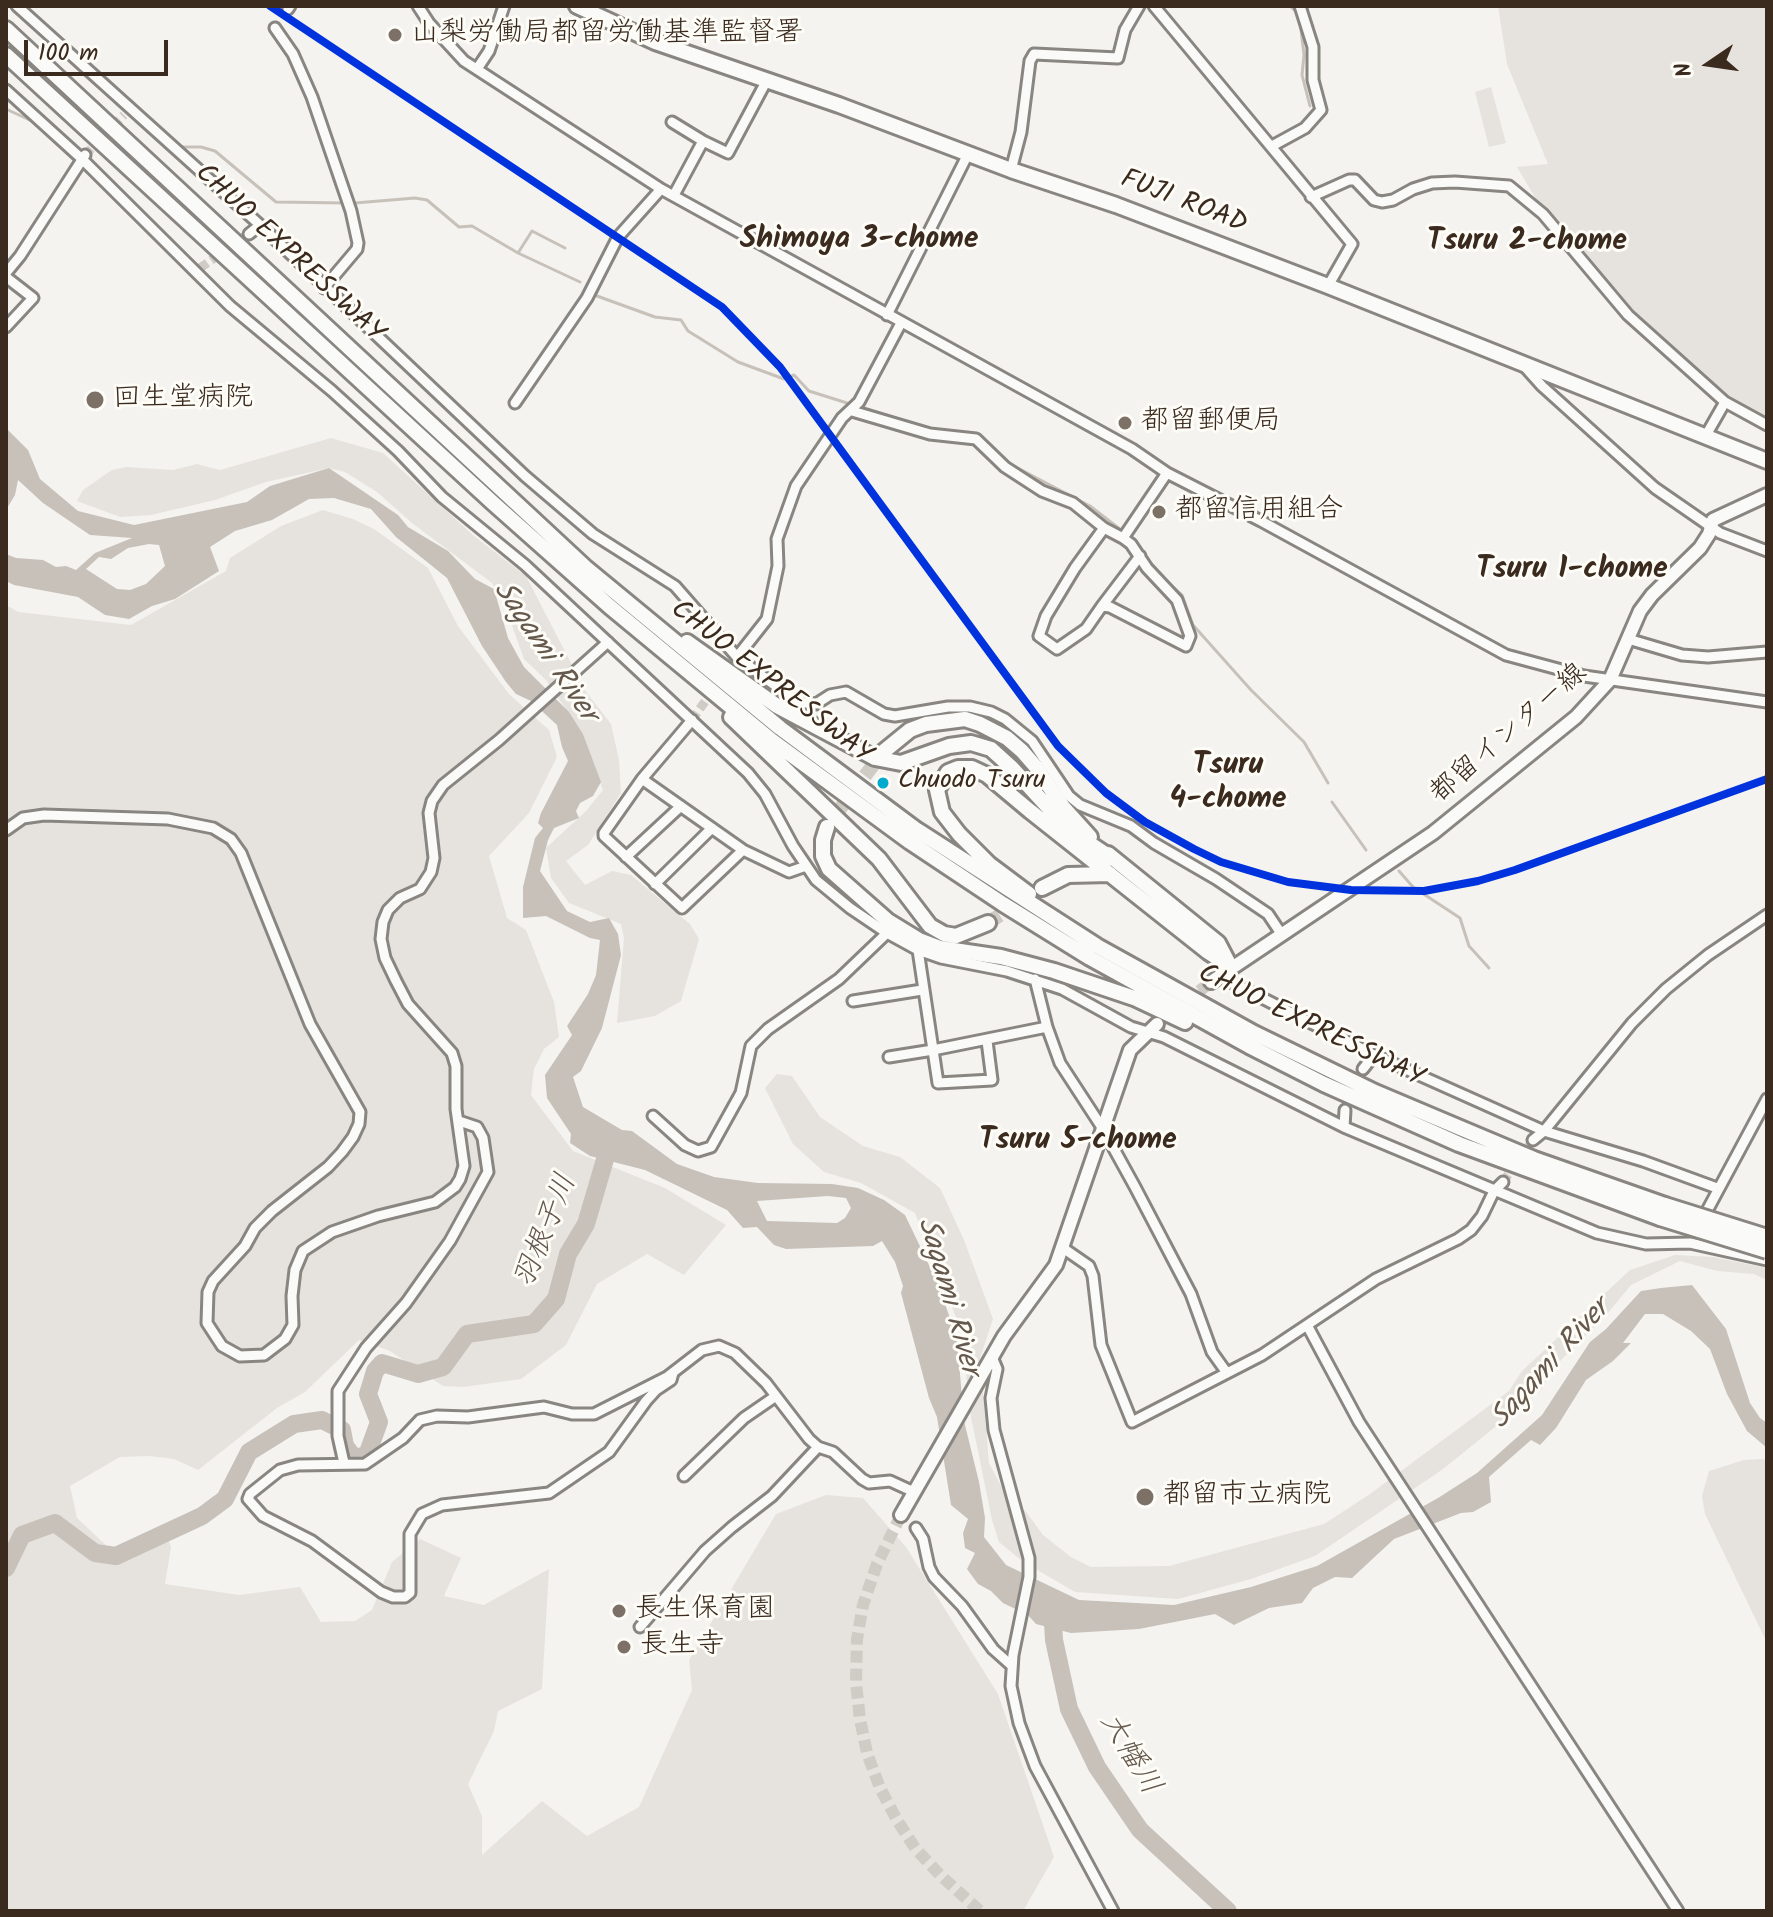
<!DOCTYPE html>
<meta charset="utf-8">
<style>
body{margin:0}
#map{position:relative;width:1773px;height:1917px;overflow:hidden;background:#f4f3ef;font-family:Kalam,sans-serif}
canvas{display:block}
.frame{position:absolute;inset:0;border:8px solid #3b2a1e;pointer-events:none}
.north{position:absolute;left:1669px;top:24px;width:80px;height:80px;-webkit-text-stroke:6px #fdfcf7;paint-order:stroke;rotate:257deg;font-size:22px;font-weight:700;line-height:32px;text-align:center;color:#3b2a1e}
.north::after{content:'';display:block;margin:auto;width:28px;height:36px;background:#3b2a1e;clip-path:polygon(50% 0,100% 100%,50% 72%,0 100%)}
.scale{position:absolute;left:24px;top:40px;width:144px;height:36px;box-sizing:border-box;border:4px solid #3b2a1e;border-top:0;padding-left:10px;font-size:24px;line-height:28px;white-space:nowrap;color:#3b2a1e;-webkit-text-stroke:6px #fdfcf7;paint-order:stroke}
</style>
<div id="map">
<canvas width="1773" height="1917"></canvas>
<div class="frame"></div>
<div class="north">N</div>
<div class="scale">100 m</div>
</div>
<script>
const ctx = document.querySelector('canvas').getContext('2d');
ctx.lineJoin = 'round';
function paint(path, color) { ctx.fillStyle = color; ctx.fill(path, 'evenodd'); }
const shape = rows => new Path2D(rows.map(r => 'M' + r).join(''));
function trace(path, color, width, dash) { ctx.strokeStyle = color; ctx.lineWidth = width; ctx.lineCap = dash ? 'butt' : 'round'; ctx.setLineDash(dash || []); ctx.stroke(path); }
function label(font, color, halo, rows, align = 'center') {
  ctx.font = font + ' Kalam,"Klee One",sans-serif'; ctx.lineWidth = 6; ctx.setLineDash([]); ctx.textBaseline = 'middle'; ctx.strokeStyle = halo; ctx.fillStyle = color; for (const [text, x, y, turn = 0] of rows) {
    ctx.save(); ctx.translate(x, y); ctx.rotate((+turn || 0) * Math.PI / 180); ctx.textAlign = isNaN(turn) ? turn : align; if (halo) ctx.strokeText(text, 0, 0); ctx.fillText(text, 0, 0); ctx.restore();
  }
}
paint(shape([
 [1498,6,1767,6,1767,422,1705,385,1557,234,1517,167,1548,164,1507,64],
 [1491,87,1506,143,1489,147,1475,92],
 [331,438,383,453,474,536,526,576,586,692,611,724,619,760,621,793,588,845,566,861,585,885,612,871,631,875,690,924,699,939,681,1001,655,1016,617,1023,624,938,621,924,569,903,551,878,546,848,586,811,603,790,583,734,546,680,524,659,505,606,492,583,412,523,377,492,345,472,329,468,266,482,215,500,151,515,120,517,77,501,83,490,112,470,126,467,173,470,197,464,220,470],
 [323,510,353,519,374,529,428,568,458,626,509,694,549,730,557,757,529,813,489,856,507,918,526,930,554,1002,559,1037,544,1049,534,1069,531,1095,573,1151,665,1188,726,1225,684,1275,647,1254,597,1284,566,1345,521,1379,463,1387,443,1386,390,1351,359,1340,305,1392,277,1408,198,1470,174,1459,149,1456,120,1457,70,1486,77,1518,110,1549,167,1535,171,1547,165,1584,239,1595,300,1587,321,1622,355,1621,372,1610,392,1562,420,1539,461,1558,444,1596,484,1605,549,1569,542,1689,498,1711,494,1731,468,1784,482,1816,482,1855,542,1801,587,1836,639,1807,692,1690,689,1660,776,1514,826,1495,863,1498,906,1547,998,1694,1054,1857,1023,1911,6,1911,6,605,18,612,131,625,226,571,230,558,281,526],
 [777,1074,792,1076,820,1117,863,1146,900,1157,940,1188,964,1240,993,1319,980,1358,989,1463,1002,1488,1027,1513,1043,1535,1071,1557,1091,1567,1169,1566,1324,1524,1370,1494,1509,1391,1522,1371,1630,1270,1675,1255,1713,1257,1767,1268,1767,1280,1754,1274,1717,1271,1680,1261,1631,1285,1607,1314,1556,1365,1541,1390,1443,1469,1315,1556,1251,1579,1178,1599,1075,1592,1022,1561,999,1542,992,1520,971,1417,961,1330,915,1213,861,1183,824,1172,793,1144,765,1088],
 [1764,1459,1767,1461,1767,1643,1705,1514,1702,1496,1709,1471,1744,1460]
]), '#e6e3de');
paint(shape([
 [6,428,28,450,40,479,78,511,134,525,247,502,270,486,329,468,398,515,408,527,448,551,475,579,494,589,508,638,524,667,569,712,583,734,601,782,593,796,580,803,576,811,579,818,554,828,548,840,540,871,567,911,590,922,609,918,618,934,621,955,602,1028,581,1071,573,1077,583,1107,622,1130,632,1131,677,1164,714,1177,758,1183,832,1184,858,1188,884,1200,905,1215,939,1286,957,1339,964,1421,979,1482,985,1518,984,1537,1006,1565,1079,1600,1174,1605,1251,1587,1317,1566,1438,1498,1477,1473,1542,1415,1590,1342,1606,1329,1641,1291,1661,1288,1692,1285,1726,1329,1750,1403,1760,1418,1767,1423,1767,1448,1747,1431,1727,1394,1710,1349,1691,1331,1663,1314,1645,1314,1623,1343,1631,1343,1613,1361,1586,1380,1556,1428,1540,1445,1531,1440,1489,1477,1491,1502,1473,1512,1461,1513,1394,1539,1352,1578,1335,1577,1313,1588,1302,1603,1269,1608,1234,1625,1215,1614,1139,1629,1071,1633,1036,1624,1028,1615,1003,1603,991,1591,978,1584,967,1569,975,1553,965,1548,963,1533,968,1519,951,1505,937,1417,929,1398,901,1293,903,1286,895,1262,882,1241,873,1246,786,1249,774,1245,757,1227,743,1228,727,1210,645,1170,590,1156,570,1143,571,1134,547,1098,545,1075,572,1035,567,1026,588,994,596,975,600,940,590,938,546,916,523,918,523,887,535,838,543,828,538,823,541,813,568,761,562,747,557,725,531,701,516,694,506,682,482,646,447,578,396,537,371,509,334,498,309,499,272,520,235,531,210,547,219,571,175,599,152,606,129,619,105,615,78,597,14,585,6,581,6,554,16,558,43,560,56,567,66,566,76,570,95,553,132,538,90,535,43,503,18,480,15,495,6,510],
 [149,544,159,545,165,566,146,584,130,590,117,589,86,569,99,557,111,559,128,548],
 [828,1196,846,1198,851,1208,845,1218,837,1223,767,1221,757,1201]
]), '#c7c1ba');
trace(shape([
 [1246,6,1251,6],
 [1290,6,1297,12,1300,21,1304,55,1302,75,1310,106],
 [6,109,34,122,73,159],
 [179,147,201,147,215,151,276,202,344,203],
 [355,203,415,198,427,200,459,227,472,226,518,253,580,282],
 [518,253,532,231,565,248],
 [597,296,655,317,681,320,688,331,738,362,784,379,794,375,809,391,847,403],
 [864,408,934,430,978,436],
 [993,449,1010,464,1090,506,1134,540,1138,546],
 [1165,580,1182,595,1193,625,1251,690,1304,742,1328,783],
 [1332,802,1366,850],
 [1399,871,1413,887,1460,918,1469,946,1489,968]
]), '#c7c1ba', 3);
trace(shape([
 [6,1568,22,1535,55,1523,95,1553,116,1556,202,1516,225,1499,249,1452,294,1424,322,1420,342,1430,345,1446,354,1458,367,1455,379,1422,368,1394,375,1371,382,1363,418,1374,443,1367,467,1334,534,1324,556,1299,568,1254,586,1224,611,1139],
 [1052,1605,1054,1640,1069,1709,1097,1767,1140,1830,1228,1911]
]), '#c7c1ba', 18);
trace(shape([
 [85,155,124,115],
 [200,268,249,234],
 [692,720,713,690],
 [1503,1182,1533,1140]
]), '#cfcbc5', 9, [9, 4.5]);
trace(shape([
 [1185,1002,1211,982],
 [901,1515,877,1564,863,1605,857,1639,856,1683,860,1719,867,1753,880,1788,897,1820,915,1848,940,1875,980,1911]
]), '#cfcbc5', 12, [12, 6]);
trace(shape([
 [827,826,883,752],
 [988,923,1018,903]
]), '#cfcbc5', 14, [14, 7]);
const minor = shape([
 [17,6,260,225,525,476,593,534,675,586,737,657,797,702,816,704,830,695,846,692,884,714,895,716,948,707,970,707,991,712,1005,719,1032,741,1069,796,1080,805,1131,826,1154,843,1216,879,1268,914,1282,935],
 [418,6,429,23,464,61,661,189,1132,449,1167,473,1261,521,1506,655,1584,676,1767,702],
 [1154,6,1352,244,1328,286],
 [288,9,290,6],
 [275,28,293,54,312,97,351,211,358,243,357,249,324,288],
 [477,69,489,51,504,6],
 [6,90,82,159,230,306,332,391,398,451,442,497,525,565,748,773,765,794,793,846,816,880,850,908,887,933,918,950,941,958,1007,971,1062,989,1131,1027,1164,1037,1344,1127,1597,1233,1646,1244,1690,1243,1767,1260],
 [672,122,703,141],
 [1272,146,1305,128,1321,110,1313,80,1313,47,1300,6],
 [1011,170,1021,132,1030,61,1034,54,1118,58,1125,30,1139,6],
 [674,195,703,141,728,153,767,80],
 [1311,197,1349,180,1355,180,1374,200,1382,202,1393,200,1413,189,1432,183,1455,182,1509,186,1543,214,1628,315,1725,402,1767,425],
 [249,234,260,225],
 [6,273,20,256,85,155],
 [6,277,33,298,6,327],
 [887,315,968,154],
 [1525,367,1542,386,1655,488,1720,533,1767,551],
 [515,403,587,298,618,237,661,189],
 [852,411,930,434,976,439,1005,467,1042,491,1073,503,1104,528,1123,538,1131,544,1147,568,1177,600,1190,636,1186,646,1110,607,1102,606,1086,629,1057,649,1039,636,1046,616,1075,568,1104,528],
 [1705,437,1725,402],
 [1123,538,1167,473],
 [1102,606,1140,556],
 [1628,639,1682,655,1708,657,1767,652],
 [737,657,767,619,778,566,777,539,796,486,842,418,859,402,901,323],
 [692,720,642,779,604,833,604,836,682,908,743,850],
 [642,779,743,850,789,872,806,866],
 [6,830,23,818,44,815,168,819,213,828,231,839,241,853,310,1024,360,1112,359,1124,353,1137,342,1152,328,1167,272,1211,255,1228,245,1246,213,1281,208,1292,207,1323,222,1346,240,1356,264,1355,285,1339,293,1325,292,1296,295,1270,303,1251,332,1232,378,1216,435,1202,455,1187,460,1179,464,1166,456,1109,456,1066,452,1053,408,1004,396,981,385,958,381,939,383,922,388,910,400,898,420,889,431,872,434,858,429,813,432,801,443,785,499,740,608,642],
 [626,857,681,806],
 [655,884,712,828],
 [918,950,933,1050,1047,1027],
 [1219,976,1374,1055,1544,1131,1643,1161,1717,1188],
 [1035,979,1047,1027,1060,1063,1103,1129,1135,1187,1191,1294,1212,1352,1227,1373],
 [853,1001,922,990],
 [889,1057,933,1050,938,1083,992,1080,987,1041],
 [1363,1069,1374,1055],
 [653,1116,685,1145,698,1151,711,1147,741,1093,751,1046,768,1029,839,979,887,933],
 [1344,1127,1345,1110],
 [1533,1140,1544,1131,1632,1023,1666,989,1708,955,1767,915],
 [1701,1222,1767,1099],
 [1063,1248,1089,1266,1093,1276,1101,1345,1132,1422,1262,1355,1376,1279,1458,1239,1471,1230,1482,1216,1494,1191,1503,1182],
 [1307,1325,1359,1422,1678,1911],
 [992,1357,997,1369,991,1398,994,1430,1029,1558,1029,1577,1013,1655,1011,1686,1019,1723,1035,1766,1113,1911],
 [673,1373,671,1380,656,1390,646,1401,609,1452,549,1493,442,1505,422,1514,410,1534,410,1593,405,1597,393,1597,381,1592,312,1541,263,1516,248,1499,250,1494,280,1470,298,1465,365,1464,403,1438,420,1420,437,1416,468,1417,544,1407,572,1414,594,1414,667,1377,702,1350,719,1346,735,1353,766,1383,809,1439,818,1447,833,1452,862,1479,869,1483,890,1481,914,1492],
 [344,1463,338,1436,338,1391,366,1348,406,1303,450,1241,488,1172,483,1138,477,1127,459,1121],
 [684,1476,744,1418,776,1396],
 [916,1528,923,1539,929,1567,934,1577,962,1606,993,1649,1012,1666],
 [640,1627,705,1551,732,1527,772,1496,818,1447]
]);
const major = shape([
 [1211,982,1433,833,1576,717,1610,680,1640,611,1652,595,1700,548,1709,534,1713,520,1767,495],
 [901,1515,1004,1336,1056,1265,1130,1050,1157,1024]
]);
const highway = shape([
 [577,6,655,42,839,105,1011,170,1116,205,1328,286,1767,461],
 [6,29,586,568,780,728,917,830,1097,946,1254,1033,1375,1092,1465,1130,1534,1159,1665,1205],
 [6,55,493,503,609,606,771,740,910,842,1003,904,1090,958,1249,1046,1324,1084,1459,1144,1660,1218],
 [687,642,777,706,875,758,901,763,949,746,971,743,991,749,1012,768,1068,829,1113,859],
 [731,717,879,859,930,926,944,934,956,936,988,923],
 [883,752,910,730,926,724,965,719,980,724,1007,738,1022,751,1036,767,1063,807,1090,837],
 [827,827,823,840,823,856,829,869,888,921,919,940,940,948,1001,957,1054,971,1134,998,1185,1022],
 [1108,854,1218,943,1230,966],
 [1042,888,1068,875,1110,874],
 [1029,894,989,864,959,834,942,812,937,790,948,772,958,768,972,768,987,775,1030,811,1208,952,1231,967]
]);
trace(minor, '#898681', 15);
trace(major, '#898681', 18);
trace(highway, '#898681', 20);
trace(minor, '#fafaf8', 9);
trace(major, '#fafaf8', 12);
trace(highway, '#fafaf8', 14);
const highwayBridge = shape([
 [1665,1205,1767,1237],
 [1660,1218,1767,1251]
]);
trace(highwayBridge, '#898681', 20, []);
trace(highwayBridge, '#fafaf8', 14);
trace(shape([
 [270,6,722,307,780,367,1058,746,1106,793,1145,822,1194,849,1221,862,1288,882,1351,890,1424,891,1478,881,1515,870,1767,779]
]), '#03d', 8);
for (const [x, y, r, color] of [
 [395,35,8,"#7c7067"],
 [95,400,10,"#7c7067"],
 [1125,423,8,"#7c7067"],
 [1159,512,8,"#7c7067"],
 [883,783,7,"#00a9ce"],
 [1145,1497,10,"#7c7067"],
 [619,1611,8,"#7c7067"],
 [624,1647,8,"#7c7067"]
]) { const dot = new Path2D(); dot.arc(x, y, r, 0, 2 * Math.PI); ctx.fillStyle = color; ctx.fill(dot); trace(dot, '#fdfcf7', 3); }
label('26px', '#3b2a1e', '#fdfcf7', [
 ["Chuodo Tsuru",898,783]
], 'left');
label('28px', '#3b2a1e', '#fdfcf7', [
 ["山梨労働局都留労働基準監督署",411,35],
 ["回生堂病院",113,400],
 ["都留郵便局",1141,423],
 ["都留信用組合",1175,512],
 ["都留市立病院",1163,1497],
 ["長生保育園",635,1611],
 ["長生寺",640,1647]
], 'left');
label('28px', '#3b2a1e', '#fdfcf7', [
 ["FUJI ROAD",1183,204,21],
 ["CHUO EXPRESSWAY",288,255,43],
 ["CHUO EXPRESSWAY",770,684,38],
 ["都留インター線",1510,735,-41],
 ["CHUO EXPRESSWAY",1310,1028,26]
]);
label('bold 30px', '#3b2a1e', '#fdfcf7', [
 ["Shimoya 3-chome",859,242],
 ["Tsuru 2-chome",1527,244],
 ["Tsuru 1-chome",1572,572],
 ["Tsuru",1228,768],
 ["4-chome",1228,802],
 ["Tsuru 5-chome",1078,1143]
]);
label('italic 30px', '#65584d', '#fdfcf7', [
 ["Sagami River",543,653,56],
 ["羽根子川",548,1232,-68],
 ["Sagami River",946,1297,74],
 ["Sagami River",1552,1366,-48],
 ["大幡川",1128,1755,59]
]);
</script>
